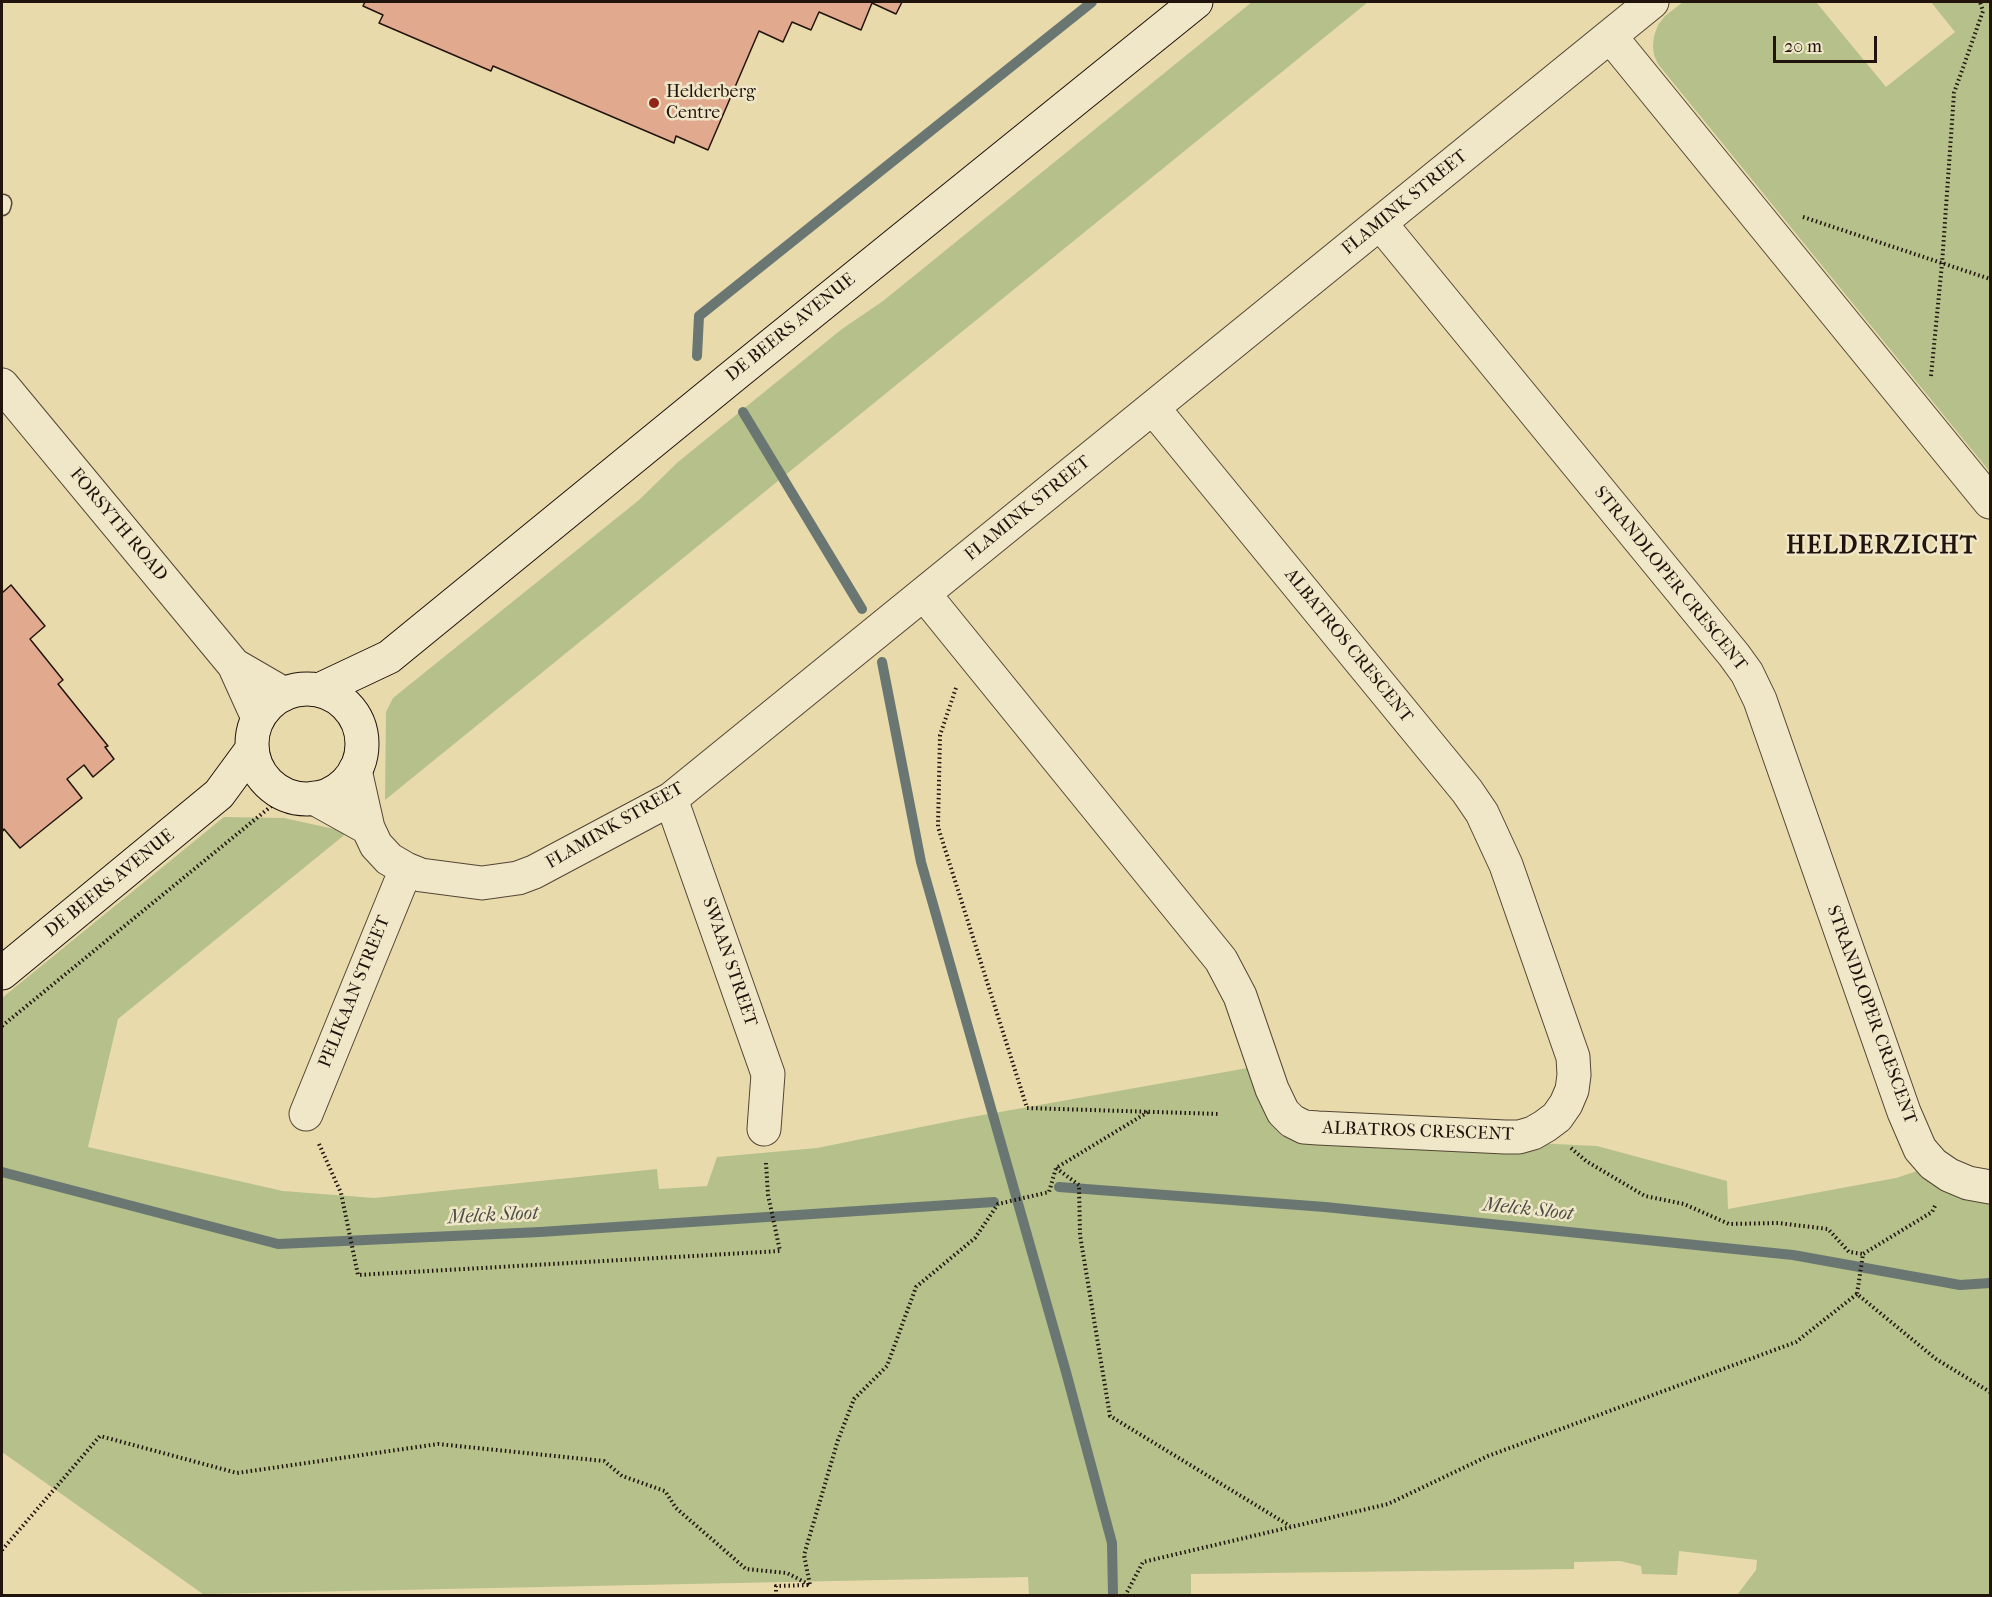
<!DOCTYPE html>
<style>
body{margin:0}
#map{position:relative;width:1992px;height:1597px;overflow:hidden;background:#e8daab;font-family:"IM FELL French Canon",serif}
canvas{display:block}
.frame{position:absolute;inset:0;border:3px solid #21140d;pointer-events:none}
.scale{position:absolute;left:1773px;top:36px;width:104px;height:27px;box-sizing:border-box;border:3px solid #21140d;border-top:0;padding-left:8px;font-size:18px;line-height:21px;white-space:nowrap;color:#21140d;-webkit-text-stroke:4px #f0e7c8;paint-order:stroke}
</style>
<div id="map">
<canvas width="1992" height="1597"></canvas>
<div class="frame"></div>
<div class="scale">20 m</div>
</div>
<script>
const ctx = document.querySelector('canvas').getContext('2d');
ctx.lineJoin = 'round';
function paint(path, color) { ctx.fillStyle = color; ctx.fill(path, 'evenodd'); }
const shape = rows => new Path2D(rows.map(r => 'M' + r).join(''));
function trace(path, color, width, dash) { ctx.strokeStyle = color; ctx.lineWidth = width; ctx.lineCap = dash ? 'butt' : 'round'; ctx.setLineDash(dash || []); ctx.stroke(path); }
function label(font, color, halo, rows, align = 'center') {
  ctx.font = font + ' "IM FELL French Canon",serif'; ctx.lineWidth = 5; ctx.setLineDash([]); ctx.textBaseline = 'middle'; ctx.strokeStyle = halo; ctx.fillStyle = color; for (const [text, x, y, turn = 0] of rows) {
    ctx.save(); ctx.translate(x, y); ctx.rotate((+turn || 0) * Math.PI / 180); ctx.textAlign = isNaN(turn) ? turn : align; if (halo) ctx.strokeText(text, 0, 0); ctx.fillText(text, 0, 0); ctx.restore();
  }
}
paint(shape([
 [1252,2,1368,2,385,800,386,712,393,698,639,500,678,462,842,329,883,301],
 [1683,2,1816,2,1886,87,1955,32,1931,2,1990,2,1990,472,1658,64,1654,55,1653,46,1654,36,1658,25,1665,16],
 [224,817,284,818,348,832,118,1019,88,1147,283,1191,374,1198,657,1169,659,1189,707,1186,717,1157,817,1148,966,1118,1259,1066,1321,1133,1597,1146,1727,1181,1728,1209,1896,1178,1932,1166,1990,1191,1990,1595,1737,1595,1756,1570,1757,1560,1679,1551,1677,1575,1642,1574,1641,1566,1620,1561,1574,1562,1574,1569,1191,1574,1191,1596,1029,1595,1028,1577,203,1594,2,1452,2,998]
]), '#b5c08a');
trace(shape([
 [697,356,699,316,1092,2],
 [743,412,862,609],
 [882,662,921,862,1066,1372,1112,1543,1113,1596],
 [2,1172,278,1244,540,1232,994,1202],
 [1059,1187,1325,1207,1793,1255,1960,1285,1990,1283]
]), '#6a7671', 10);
const building = shape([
 [365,2,902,2,896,14,872,3,861,30,819,12,811,30,792,22,783,42,759,31,708,150,676,136,674,143,493,66,491,71,379,23,383,15,363,6,365,2],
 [11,585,45,626,30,639,63,680,58,684,108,746,105,747,114,759,93,777,84,765,67,779,82,798,20,848,4,829,2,832,2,593,11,585]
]);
paint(building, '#e1aa8f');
trace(building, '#21140d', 1.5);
const lane = shape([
 [2,207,3,203]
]);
const street = shape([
 [1610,36,1990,502],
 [1380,223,1734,655,1747,673,1760,700,1904,1112,1920,1149,1933,1164,1949,1175,1968,1183,1990,1187],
 [2,385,234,665,258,718],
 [924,594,1221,960,1240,996,1272,1089,1283,1112,1292,1121,1304,1127,1318,1128,1505,1137,1519,1137,1533,1133,1545,1126,1557,1117,1566,1104,1572,1090,1574,1075,1573,1057,1506,865,1482,813,1467,791,1153,408],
 [234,665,284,694],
 [355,770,368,828,376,845,389,859,406,869,421,875,482,883,518,878,534,872,671,799,1652,2],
 [314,798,368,828],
 [671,799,768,1074,764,1129],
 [306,1114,406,869]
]);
const secondary = shape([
 '252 744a55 55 0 1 1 110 0a55 55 0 1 1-110 0Z',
 [319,690,389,657,738,372,1196,2],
 [2,973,219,794,252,749]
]);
trace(lane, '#534634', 19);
trace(street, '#534634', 35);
trace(secondary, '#21140d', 35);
trace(shape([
 [1803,217,1990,279],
 [1931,376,1942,264,1954,93,1983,11,1980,2],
 [956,688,940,735,938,827,1027,1108,1220,1114],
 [2,1026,280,799],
 [319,1144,341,1193,358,1275,780,1251,768,1195,766,1163],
 [1571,1148,1586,1161,1645,1196,1684,1204,1729,1224,1778,1223,1828,1229,1849,1252,1863,1254],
 [1056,1168,1079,1185,1080,1235,1110,1416,1290,1526],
 [1935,1206,1932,1212,1863,1254,1857,1294,1936,1359,1990,1392],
 [2,1550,100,1436,237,1473,438,1444,604,1461,622,1476,665,1491,676,1508,746,1569,787,1573,810,1585],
 [776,1596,776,1586,810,1585,804,1555,838,1440,854,1399,887,1366,916,1287,975,1238,998,1204,1049,1192,1056,1168,1148,1112],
 [1125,1596,1143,1562,1388,1504,1488,1456,1796,1342,1857,1294]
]), '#21140d', 4, [1.5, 3]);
trace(lane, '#f0e7c8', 16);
trace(street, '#f0e7c8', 33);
trace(secondary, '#f0e7c8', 33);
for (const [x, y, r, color] of [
 [654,103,6,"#8f2418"]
]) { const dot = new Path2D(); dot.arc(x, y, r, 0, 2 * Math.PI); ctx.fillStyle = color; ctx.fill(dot); trace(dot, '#f0e7c8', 2); }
label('18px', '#21140d', '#f0e7c8', [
 ["Helderberg",666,93],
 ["Centre",666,114]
], 'left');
label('18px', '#21140d', '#f0e7c8', [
 ["FLAMINK STREET",1405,203,-39],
 ["DE BEERS AVENUE",791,328,-39],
 ["FLAMINK STREET",1028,509,-39],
 ["FORSYTH ROAD",118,525,50],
 ["STRANDLOPER CRESCENT",1670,579,51],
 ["ALBATROS CRESCENT",1348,646,51],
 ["FLAMINK STREET",615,826,-30],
 ["DE BEERS AVENUE",110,884,-39],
 ["SWAAN STREET",729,962,71],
 ["PELIKAAN STREET",355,992,-68],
 ["STRANDLOPER CRESCENT",1871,1015,70],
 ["ALBATROS CRESCENT",1418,1132,2]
]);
label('italic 20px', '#4c4d47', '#f0e7c8', [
 ["Melck Sloot",1528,1210,6],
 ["Melck Sloot",493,1216,-3]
]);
ctx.letterSpacing = '1.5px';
label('bold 24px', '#21140d', '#f0e7c8', [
 ["HELDERZICHT",1882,547]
]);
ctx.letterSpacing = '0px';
</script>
